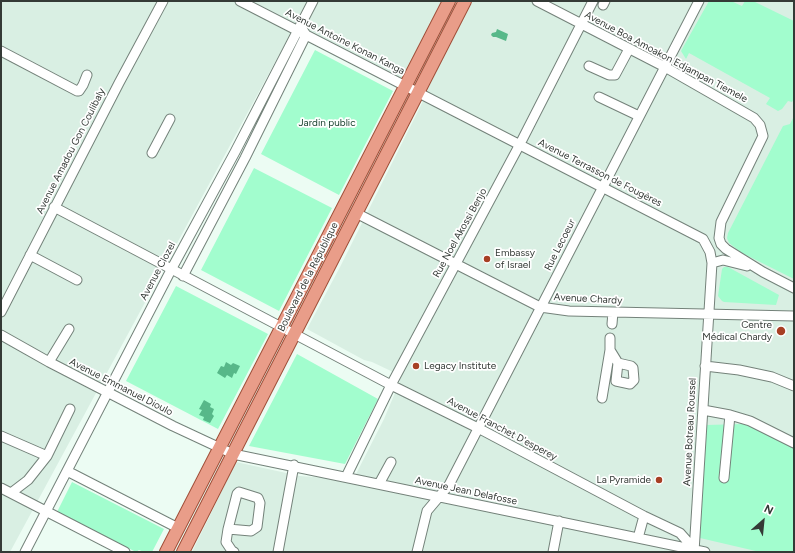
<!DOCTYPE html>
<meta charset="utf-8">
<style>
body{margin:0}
#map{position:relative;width:795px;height:553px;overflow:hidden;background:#ecfcf3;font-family:Figtree,sans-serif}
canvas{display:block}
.frame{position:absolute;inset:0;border:2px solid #343a36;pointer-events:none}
.north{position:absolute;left:743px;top:501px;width:40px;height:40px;-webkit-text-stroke:3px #fff;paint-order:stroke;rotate:27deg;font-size:11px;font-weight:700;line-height:16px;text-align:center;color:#343a36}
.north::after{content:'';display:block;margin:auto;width:14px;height:18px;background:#343a36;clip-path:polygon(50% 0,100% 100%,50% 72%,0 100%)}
</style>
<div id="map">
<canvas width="795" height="553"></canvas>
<div class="frame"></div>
<div class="north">N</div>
</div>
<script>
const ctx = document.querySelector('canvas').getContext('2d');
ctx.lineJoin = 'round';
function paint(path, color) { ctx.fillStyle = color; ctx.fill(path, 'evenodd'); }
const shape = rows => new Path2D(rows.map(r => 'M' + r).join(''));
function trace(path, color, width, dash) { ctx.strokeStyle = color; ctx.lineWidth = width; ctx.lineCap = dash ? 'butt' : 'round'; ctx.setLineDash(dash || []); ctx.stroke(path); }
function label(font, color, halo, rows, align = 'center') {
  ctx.font = font + ' Figtree,sans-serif'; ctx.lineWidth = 3.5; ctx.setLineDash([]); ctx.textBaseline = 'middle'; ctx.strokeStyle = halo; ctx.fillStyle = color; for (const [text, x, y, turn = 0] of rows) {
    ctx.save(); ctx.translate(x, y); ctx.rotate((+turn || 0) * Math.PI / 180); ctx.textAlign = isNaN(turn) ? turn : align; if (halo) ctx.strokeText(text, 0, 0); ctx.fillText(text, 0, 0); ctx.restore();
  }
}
paint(shape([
 [1,1,794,1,794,552,192,552,236,462,300,476,353,480,384,419,400,381,391,371,372,362,364,360,307,329,340,267,427,93,294,27,10,552,1,552]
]), '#d9efe3');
paint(shape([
 [709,1,731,1,742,6,745,1,753,1,794,21,794,99,792,102,788,101,782,109,778,111,766,104,770,98,689,53,686,59,681,51],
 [315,50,393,91,339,195,261,154],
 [794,116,794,279,742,253,729,243,727,238,728,233,783,126,790,124],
 [254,168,332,208,279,311,201,270],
 [724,267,728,267,779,295,776,305,724,302,722,301,718,296,722,269],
 [176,286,268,334,218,429,126,381],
 [297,354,378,399,345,464,249,446],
 [744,424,794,448,794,552,760,552,700,538,706,425],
 [72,482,164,529,152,552,144,552,139,550,136,552,57,512]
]), '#a2fdce');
paint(shape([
 [497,29,508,34,506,41,496,37,493,37,491,35,492,33,496,32],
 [226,362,231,365,233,363,240,366,236,374,234,373,232,378,227,375,225,378,217,373,221,366,224,367],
 [204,400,211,404,210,407,214,409,212,414,214,416,210,423,203,420,204,417,199,415,202,410,199,409]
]), '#57b889');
const minor = shape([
 [240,1,703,239,710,252,712,263,694,552],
 [537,1,665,67,754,118,760,125,763,136,721,222,719,238,721,244,726,249,763,272,794,288],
 [603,5,605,1],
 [1,51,77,91,79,91,83,85,87,75],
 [589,66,609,75,615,75,629,49],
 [599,97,639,116],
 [152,153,170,119],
 [54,207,391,385,478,428,644,516,680,533,695,550],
 [356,213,540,307,569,311,794,316],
 [30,255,77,280],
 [712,263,723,260,747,266],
 [183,276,245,158,304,39,306,35,303,30],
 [1,312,119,83,163,1],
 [612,324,613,312],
 [1,335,49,362,173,426,233,454,705,552],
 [610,350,618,363,616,381,630,384,634,380,633,368,631,366,618,363],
 [49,362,69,329],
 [705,366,739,370,772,377,794,386],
 [602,398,610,350,610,338],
 [703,410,730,415,750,421,794,443],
 [1,436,47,456],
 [67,471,178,528],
 [346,477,391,385,520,144,593,1],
 [724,478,730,415],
 [379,484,391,462],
 [1,488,125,552],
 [11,493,28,480,47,456,70,409],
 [228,529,251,531,257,527,260,503,258,498,239,492,237,494,228,529,226,542,232,551,234,552],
 [638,538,644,516],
 [25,552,171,270,235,152,313,1],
 [278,552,294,465],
 [417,552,427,511,449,485,699,1],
 [553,552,559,521]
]);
const major = shape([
 [166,552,449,1],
 [183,552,241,438,465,1]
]);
trace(minor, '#74827a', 11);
trace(major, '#a04f39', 14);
trace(minor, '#fff', 9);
trace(major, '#e99d89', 12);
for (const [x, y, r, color] of [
 [487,259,4,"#a73f24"],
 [781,331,5,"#a73f24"],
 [416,366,4,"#a73f24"],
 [659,480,4,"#a73f24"]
]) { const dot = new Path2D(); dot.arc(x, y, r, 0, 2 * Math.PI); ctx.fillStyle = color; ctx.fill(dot); trace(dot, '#fff', 1.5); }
label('10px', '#343a36', '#fff', [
 ["Avenue Antoine Konan Kanga",345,42,27],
 ["Avenue Boa Amoakon Edjampan Tiemele",666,57,28],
 ["Avenue Amadou Gon Coulibaly",71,151,-63],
 ["Avenue Terrasson de Fougères",600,173,27],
 ["Rue Noel Akossi Benjo",460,233,-61],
 ["Rue Lecoeur",560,245,-63],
 ["Avenue Clozel",158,271,-62],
 ["Boulevard de la République",308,277,-63],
 ["Avenue Chardy",588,299,3],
 ["Avenue Emmanuel Dioulo",121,387,27],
 ["Avenue Franchet D'esperey",502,429,28],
 ["Avenue Botreau Roussel",690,432,-87],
 ["Avenue Jean Delafosse",466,491,12]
]);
label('10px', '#113b28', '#fff', [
 ["Jardin public",327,123]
]);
label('10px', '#343a36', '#fff', [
 ["Embassy",495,253],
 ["of Israel",495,265],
 ["Centre",772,325,"right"],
 ["Médical Chardy",772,337,"right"],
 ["Legacy Institute",424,366],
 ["La Pyramide",651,480,"right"]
], 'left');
</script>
